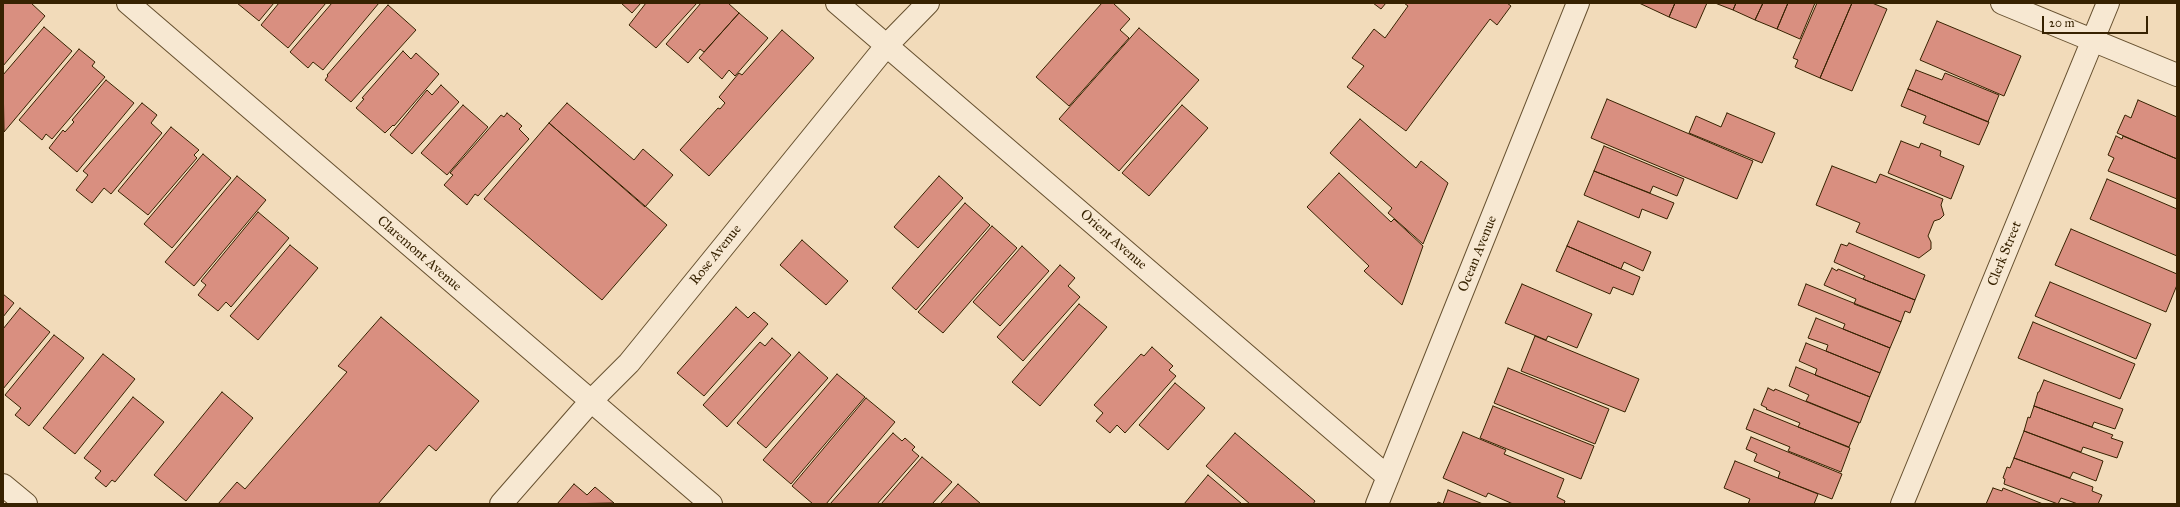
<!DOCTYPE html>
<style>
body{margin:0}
#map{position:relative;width:2180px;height:507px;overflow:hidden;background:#f2dbba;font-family:"IM FELL Great Primer",serif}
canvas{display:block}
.frame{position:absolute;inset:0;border:4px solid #372201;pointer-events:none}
.scale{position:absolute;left:2042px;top:16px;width:106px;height:18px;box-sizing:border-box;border:2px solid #372201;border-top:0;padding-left:5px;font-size:12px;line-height:14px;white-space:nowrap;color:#372201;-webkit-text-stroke:3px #f7e8d2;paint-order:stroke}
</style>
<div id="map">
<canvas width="2180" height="507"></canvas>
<div class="frame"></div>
<div class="scale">20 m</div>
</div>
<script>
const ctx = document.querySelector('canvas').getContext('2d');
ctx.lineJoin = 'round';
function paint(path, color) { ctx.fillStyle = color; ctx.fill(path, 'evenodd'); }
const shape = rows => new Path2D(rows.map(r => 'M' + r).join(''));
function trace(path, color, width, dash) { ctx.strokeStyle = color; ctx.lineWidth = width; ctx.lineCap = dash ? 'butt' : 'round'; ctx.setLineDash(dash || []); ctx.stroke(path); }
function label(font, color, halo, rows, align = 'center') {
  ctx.font = font + ' "IM FELL Great Primer",serif'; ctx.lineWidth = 3; ctx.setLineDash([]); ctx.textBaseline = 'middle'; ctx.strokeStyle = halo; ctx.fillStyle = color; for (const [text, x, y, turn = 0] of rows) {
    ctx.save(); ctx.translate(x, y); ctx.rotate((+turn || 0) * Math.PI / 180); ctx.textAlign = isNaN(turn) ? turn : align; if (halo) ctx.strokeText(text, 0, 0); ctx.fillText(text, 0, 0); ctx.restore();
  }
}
const building = shape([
 [3,3,31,3,45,16,3,66,3,3],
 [237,3,274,3,259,21,237,3],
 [279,3,326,3,288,48,261,25,279,3],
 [332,3,379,3,323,70,313,62,308,68,290,52,332,3],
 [621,3,641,3,632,13,621,3],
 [646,3,697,3,656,48,629,25,646,3],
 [701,3,728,3,739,13,704,52,700,49,688,63,666,44,701,3],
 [1102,3,1113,3,1130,19,1120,30,1129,38,1069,106,1036,77,1102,3],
 [1373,3,1386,3,1381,9,1373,3],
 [1404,3,1507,3,1511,6,1497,25,1490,19,1406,131,1347,87,1364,66,1352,58,1374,29,1385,38,1408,6,1404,3],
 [1639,3,1675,3,1669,17,1639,3],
 [1675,3,1707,3,1696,28,1669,17,1675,3],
 [1715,3,1736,3,1733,10,1715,3],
 [1736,3,1763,3,1755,20,1733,10,1736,3],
 [1763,3,1788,3,1777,29,1755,20,1763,3],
 [1788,3,1815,3,1800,39,1777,29,1788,3],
 [1817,3,1852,3,1820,78,1795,67,1798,60,1793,58,1817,3],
 [1852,3,1872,3,1887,9,1852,91,1820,78,1852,3],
 [388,5,416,30,351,102,325,80,328,76,327,75,388,5],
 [739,13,768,38,735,76,729,70,722,79,699,58,739,13],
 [1937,21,2021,56,2004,96,1920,60,1937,21],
 [44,27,72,51,4,132,3,75,44,27],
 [1139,28,1199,80,1119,171,1059,119,1139,28],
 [782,30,814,58,709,176,680,150,718,108,720,109,725,103,719,97,739,73,742,75,782,30],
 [79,49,95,62,92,66,105,77,52,139,46,134,42,140,19,120,79,49],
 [403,51,411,59,416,53,439,74,394,126,393,125,385,133,356,108,364,99,362,98,403,51],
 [1916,70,1942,80,1945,73,1999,95,1988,122,1908,89,1916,70],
 [106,80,134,103,77,172,49,148,63,130,65,132,74,122,72,120,106,80],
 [441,85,459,102,412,154,390,135,427,90,432,95,441,85],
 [1908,89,1989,122,1979,145,1923,123,1926,116,1901,106,1908,89],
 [1607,99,1753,161,1737,199,1591,138,1607,99],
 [2138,100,2177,117,2177,159,2117,133,2125,115,2131,118,2138,100],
 [142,103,157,115,151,123,162,133,111,194,104,188,92,203,76,190,88,175,83,171,142,103],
 [567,103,634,160,643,149,673,175,645,207,549,123,567,103],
 [463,105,488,127,447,175,421,153,463,105],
 [1182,105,1208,128,1149,196,1122,173,1182,105],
 [507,113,522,126,519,129,529,139,478,196,475,194,467,205,444,185,453,175,450,173,501,115,504,117,507,113],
 [1727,113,1775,133,1762,163,1689,133,1696,116,1721,127,1727,113],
 [1360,119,1416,168,1421,161,1448,183,1423,244,1388,213,1392,208,1330,153,1360,119],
 [549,123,667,225,602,300,484,199,549,123],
 [171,127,199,150,194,155,197,158,148,215,118,191,171,127],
 [2116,136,2122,139,2123,136,2177,159,2177,199,2108,171,2114,158,2108,155,2116,136],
 [1901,141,1919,148,1921,143,1941,151,1940,156,1964,166,1951,199,1888,173,1901,141],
 [1604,146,1684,179,1677,196,1653,186,1650,193,1594,171,1604,146],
 [203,154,231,178,172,248,144,224,203,154],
 [1832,166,1876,183,1880,174,1943,199,1941,205,1944,215,1940,219,1934,221,1928,236,1931,242,1931,249,1919,258,1856,232,1860,223,1816,205,1832,166],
 [1594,171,1674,203,1667,219,1642,209,1639,218,1584,195,1594,171],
 [1339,173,1391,222,1394,219,1423,246,1402,305,1364,271,1369,266,1307,207,1339,173],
 [237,176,266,200,194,286,165,262,237,176],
 [939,176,963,198,918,248,894,227,939,176],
 [2107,179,2177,209,2177,256,2090,219,2107,179],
 [965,203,990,225,916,310,892,288,965,203],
 [258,212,289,238,231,307,226,302,218,311,198,295,206,285,201,281,258,212],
 [1578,221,1651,252,1643,271,1624,262,1621,269,1567,246,1578,221],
 [992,226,1017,248,943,333,918,312,992,226],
 [2071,229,2177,274,2177,285,2166,312,2055,265,2071,229],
 [802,240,848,281,826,305,780,265,802,240],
 [1849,243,1925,275,1915,300,1863,279,1865,276,1834,262,1841,244,1847,246,1849,243],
 [290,245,318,268,258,340,230,316,290,245],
 [1022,246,1049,271,1000,326,973,302,1022,246],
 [1567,246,1640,277,1633,295,1613,287,1610,294,1556,271,1567,246],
 [1060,265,1075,278,1068,286,1080,297,1023,361,997,337,1060,265],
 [1832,268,1837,271,1838,269,1915,300,1910,313,1905,311,1901,322,1854,304,1856,299,1824,285,1832,268],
 [2050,282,2151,324,2136,359,2035,316,2050,282],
 [1522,284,1592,314,1577,348,1548,336,1546,340,1505,323,1522,284],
 [1806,284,1901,322,1890,348,1843,329,1845,324,1798,305,1806,284],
 [3,294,14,303,3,317,3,294],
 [1079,304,1107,327,1040,406,1012,382,1079,304],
 [736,307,748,318,754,312,768,324,704,396,677,373,736,307],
 [20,308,50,332,3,389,3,329,20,308],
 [381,317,479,401,436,451,429,445,378,504,218,504,237,482,245,489,347,372,338,366,381,317],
 [1816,318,1890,348,1880,373,1826,351,1828,345,1808,338,1816,318],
 [2033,322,2135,364,2120,399,2018,358,2033,322],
 [54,335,84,358,29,426,15,415,21,408,5,395,54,335],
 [1535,336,1639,379,1625,412,1521,371,1535,336],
 [772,338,791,355,727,427,703,405,760,342,765,346,772,338],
 [1806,343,1880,373,1870,397,1815,375,1817,369,1799,361,1806,343],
 [1152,347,1173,366,1169,370,1176,376,1125,433,1117,425,1110,433,1096,421,1103,413,1094,405,1141,354,1144,356,1152,347],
 [799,352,828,378,766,448,737,423,799,352],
 [103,354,135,379,75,454,43,428,103,354],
 [1796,367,1870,397,1860,423,1806,401,1809,395,1789,386,1796,367],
 [1508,368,1609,409,1595,444,1494,403,1508,368],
 [837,374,865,397,791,484,763,460,837,374],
 [2044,380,2123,409,2115,429,2094,422,2092,427,2034,406,2038,392,2039,392,2044,380],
 [1175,383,1205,408,1168,450,1139,425,1175,383],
 [1768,388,1774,391,1775,389,1859,423,1849,447,1798,427,1800,423,1766,409,1767,408,1761,405,1768,388],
 [222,392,253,418,186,501,154,475,222,392],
 [133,397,164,422,115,482,112,480,106,487,95,478,101,471,84,458,133,397],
 [866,398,895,422,826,504,813,504,792,486,866,398],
 [1493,406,1594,446,1581,479,1480,438,1493,406],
 [2034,406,2113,435,2111,438,2123,442,2117,458,2083,447,2081,452,2024,431,2028,417,2030,418,2034,406],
 [1754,409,1850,448,1841,472,1788,451,1790,447,1746,429,1754,409],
 [2024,431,2103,461,2096,481,2073,472,2070,478,2014,458,2024,431],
 [1463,432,1506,450,1504,454,1564,479,1557,497,1565,501,1564,504,1513,504,1488,493,1486,497,1443,478,1463,432],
 [893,433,902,441,905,438,915,447,912,450,919,456,877,504,830,504,893,433],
 [1235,433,1315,501,1313,504,1250,504,1206,466,1235,433],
 [1751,437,1842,474,1832,499,1778,478,1780,472,1754,461,1757,454,1746,449,1751,437],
 [922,457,952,482,932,504,881,504,922,457],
 [2014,458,2093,487,2092,491,2102,495,2098,504,2078,504,2061,498,2058,504,2004,484,2005,479,2003,478,2007,467,2010,468,2014,458],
 [1735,461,1818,494,1814,504,1748,504,1750,499,1724,488,1735,461],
 [1208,475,1242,504,1184,504,1208,475],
 [574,484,587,495,595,487,614,503,557,504,574,484],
 [958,484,981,504,940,504,958,484],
 [1993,488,2002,491,2003,488,2043,504,1986,504,1993,488],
 [1448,490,1483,504,1437,504,1438,502,1443,504,1448,490]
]);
paint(building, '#d98f80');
trace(building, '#372201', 1);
const minor = shape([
 [128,3,711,504],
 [837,3,1388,477],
 [2002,3,2177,75],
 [3,485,26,504],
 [501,504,591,401,629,363,887,45,928,3],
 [1377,504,1578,3],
 [1902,504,2108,3]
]);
trace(minor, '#66502f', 24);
trace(minor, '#f7e8d2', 22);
label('14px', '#372201', '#f7e8d2', [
 ["Orient Avenue",1113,240,41],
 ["Claremont Avenue",419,254,41],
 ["Ocean Avenue",1478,254,-68],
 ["Clerk Street",2005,254,-68],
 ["Rose Avenue",716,255,-51]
]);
</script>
